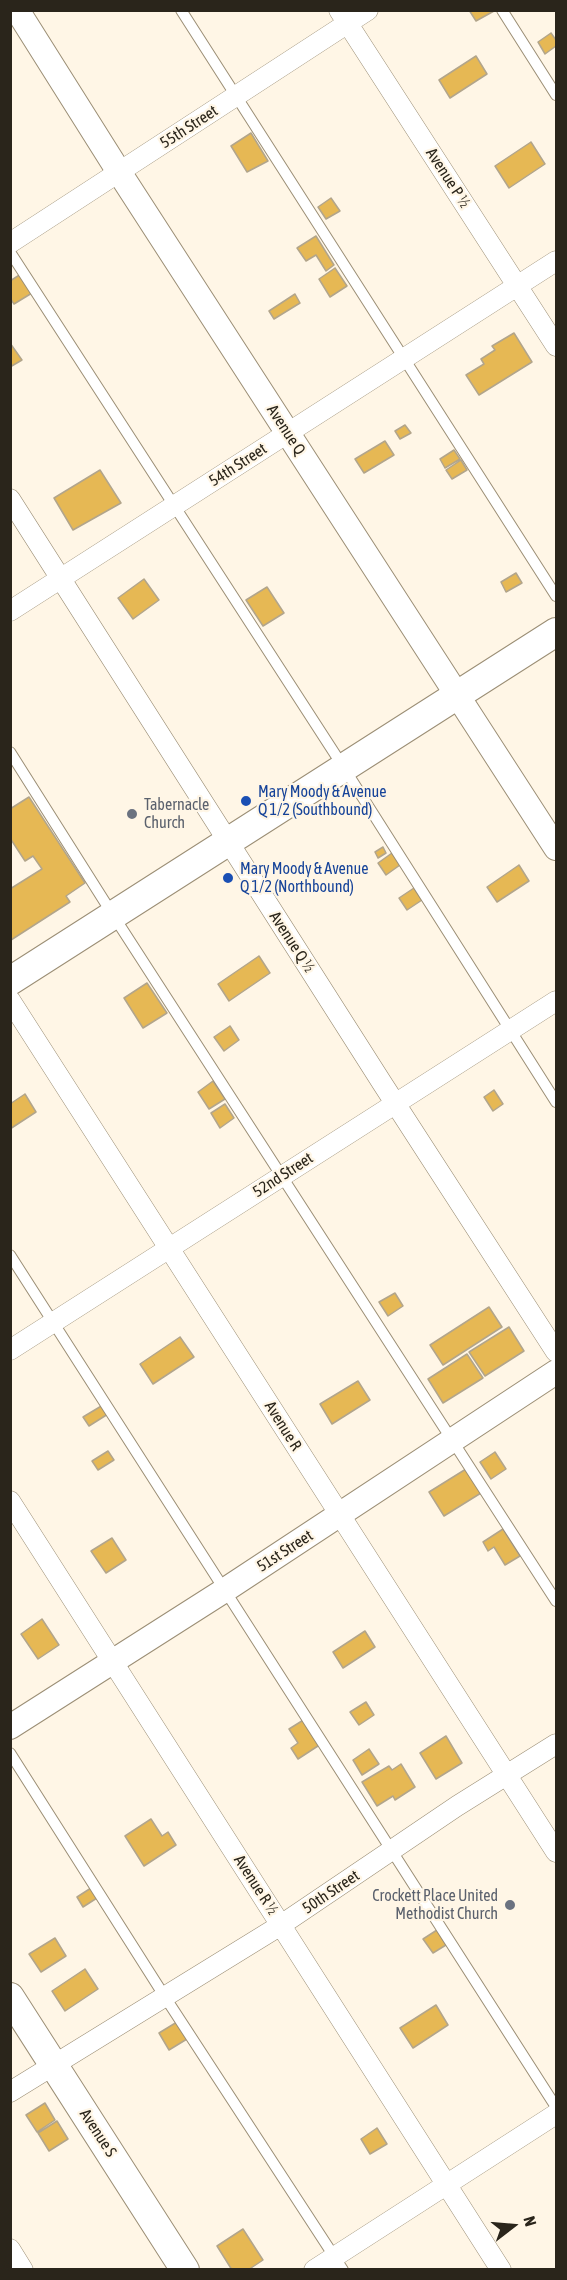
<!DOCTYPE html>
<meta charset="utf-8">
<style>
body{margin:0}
#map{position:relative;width:567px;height:2280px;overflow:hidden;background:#fff6e6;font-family:"Asap Condensed",sans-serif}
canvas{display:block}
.frame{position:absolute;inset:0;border:12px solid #2a251b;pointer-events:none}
.north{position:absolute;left:483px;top:2196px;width:60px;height:60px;-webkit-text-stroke:4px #fff6e6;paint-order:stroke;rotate:74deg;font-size:16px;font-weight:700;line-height:24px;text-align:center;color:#2a251b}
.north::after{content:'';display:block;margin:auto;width:21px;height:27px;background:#2a251b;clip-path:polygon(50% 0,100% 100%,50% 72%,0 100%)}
</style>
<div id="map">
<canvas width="567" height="2280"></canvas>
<div class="frame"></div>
<div class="north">N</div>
</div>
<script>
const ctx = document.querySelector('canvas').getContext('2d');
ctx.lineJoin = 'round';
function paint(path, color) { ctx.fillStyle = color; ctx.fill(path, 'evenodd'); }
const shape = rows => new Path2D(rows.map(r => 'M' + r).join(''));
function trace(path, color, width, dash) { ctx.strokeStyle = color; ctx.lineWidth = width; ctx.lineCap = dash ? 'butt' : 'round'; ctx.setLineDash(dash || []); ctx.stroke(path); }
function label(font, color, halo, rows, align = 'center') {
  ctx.font = font + ' "Asap Condensed",sans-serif'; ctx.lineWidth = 4.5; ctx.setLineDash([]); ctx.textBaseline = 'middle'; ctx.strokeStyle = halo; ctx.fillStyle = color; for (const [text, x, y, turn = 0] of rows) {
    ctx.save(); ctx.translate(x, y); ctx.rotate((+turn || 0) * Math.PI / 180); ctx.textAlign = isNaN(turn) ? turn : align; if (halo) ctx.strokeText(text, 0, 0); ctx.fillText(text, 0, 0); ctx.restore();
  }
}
const building = shape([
 [469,10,494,10,494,11,476,21,469,10],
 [551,33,556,40,556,46,545,54,538,42,551,33],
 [476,56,487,74,450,98,439,80,476,56],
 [251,133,268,161,247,172,231,146,251,133],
 [531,142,545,164,509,188,495,166,531,142],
 [331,198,340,211,326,219,318,207,331,198],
 [316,236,334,265,326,271,316,255,306,261,297,248,316,236],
 [335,268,347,286,330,297,319,279,335,268],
 [21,274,32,293,14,304,10,298,10,281,21,274],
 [295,294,300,303,274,319,269,311,295,294],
 [514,333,532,362,479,395,466,375,484,364,481,359,495,350,492,346,514,333],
 [10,343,22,360,10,367,10,343],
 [405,425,411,433,400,439,395,431,405,425],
 [385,441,394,455,364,473,355,459,385,441],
 [454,450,460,459,445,468,440,459,454,450],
 [461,460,467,470,452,479,446,470,461,460],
 [100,470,121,503,73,530,54,498,100,470],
 [516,573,522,583,506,592,501,582,516,573],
 [144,579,159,600,133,619,118,598,144,579],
 [267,587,284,613,263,626,246,600,267,587],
 [29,797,85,883,66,896,70,902,11,940,10,889,42,869,33,856,25,861,10,838,10,809,29,797],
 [383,847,386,853,378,858,375,852,383,847],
 [392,853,400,865,386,875,378,863,392,853],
 [519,865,529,881,497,902,487,887,519,865],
 [414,888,422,900,407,910,399,898,414,888],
 [259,956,270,973,229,1001,218,984,259,956],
 [147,983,167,1013,143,1028,124,998,147,983],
 [230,1026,239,1040,224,1051,214,1037,230,1026],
 [213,1081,225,1099,209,1109,198,1092,213,1081],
 [494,1090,503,1104,493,1111,484,1097,494,1090],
 [25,1094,36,1112,10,1129,10,1104,25,1094],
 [225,1104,234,1118,220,1128,211,1113,225,1104],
 [395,1293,403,1306,388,1316,379,1302,395,1293],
 [489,1307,502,1327,443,1365,430,1345,489,1307],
 [509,1327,524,1351,485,1376,469,1352,509,1327],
 [180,1337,194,1357,153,1384,140,1364,180,1337],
 [467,1354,483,1378,443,1403,428,1379,467,1354],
 [358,1381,370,1400,332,1424,320,1404,358,1381],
 [103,1405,108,1414,89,1426,83,1417,103,1405],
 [108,1451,114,1460,98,1470,92,1461,108,1451],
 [495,1452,506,1469,491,1479,480,1462,495,1452],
 [466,1469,481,1493,444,1516,429,1492,466,1469],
 [503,1529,520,1556,505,1565,494,1547,488,1551,483,1542,503,1529],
 [112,1538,126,1560,106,1573,91,1551,112,1538],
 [42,1619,59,1645,38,1659,21,1634,42,1619],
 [365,1631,375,1647,343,1668,333,1652,365,1631],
 [366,1702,374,1715,359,1725,350,1712,366,1702],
 [305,1719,321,1744,298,1759,291,1748,298,1743,289,1729,305,1719],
 [446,1736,462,1763,436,1779,420,1753,446,1736],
 [369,1749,379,1764,362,1775,353,1760,369,1749],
 [401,1764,415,1787,395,1800,393,1796,377,1806,362,1782,389,1766,392,1770,401,1764],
 [151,1819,162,1836,168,1832,176,1845,144,1866,125,1836,151,1819],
 [91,1888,97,1898,83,1907,77,1897,91,1888],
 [437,1930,446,1945,433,1953,423,1939,437,1930],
 [55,1938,66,1956,41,1972,29,1954,55,1938],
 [85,1969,98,1989,65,2011,52,1991,85,1969],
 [436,2005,448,2025,413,2048,400,2028,436,2005],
 [177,2022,187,2039,169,2050,159,2033,177,2022],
 [45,2103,55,2120,37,2132,26,2115,45,2103],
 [57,2121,68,2139,49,2151,38,2133,57,2121],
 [377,2128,387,2144,370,2154,361,2139,377,2128],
 [243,2229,263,2260,248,2270,232,2270,217,2246,243,2229]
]);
paint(building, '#e6b854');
trace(building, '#b2a58b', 1.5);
const service = shape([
 [181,10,556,596],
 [502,10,556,95],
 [10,252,344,768,556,1102],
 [10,752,113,915,556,1601],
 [10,1255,556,2107],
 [10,1753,165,1997,343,2270]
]);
const minor = shape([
 [339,10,556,346],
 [10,243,368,10],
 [10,499,382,1083,556,1352],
 [10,611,556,261],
 [10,1000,556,1852],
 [10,1350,556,1001],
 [10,1501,501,2270],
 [10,2092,281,1925,457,1806,556,1744],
 [10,2249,23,2270],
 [314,2270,556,2114]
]);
const tertiary = shape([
 [17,10,119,172,556,848],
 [10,1727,225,1590,556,1372]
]);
const secondary = shape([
 [10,981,556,632],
 [10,1997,185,2270]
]);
trace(service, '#9b8e75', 12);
trace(minor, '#9b8e75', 21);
trace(tertiary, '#9b8e75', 26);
trace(secondary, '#9b8e75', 30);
trace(service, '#fff', 10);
trace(minor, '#fff', 20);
trace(tertiary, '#fff', 24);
trace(secondary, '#fff', 28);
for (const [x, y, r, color] of [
 [246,801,6,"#1a4fb4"],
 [132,814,6,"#6b7280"],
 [228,878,6,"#1a4fb4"],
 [510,1905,6,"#6b7280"]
]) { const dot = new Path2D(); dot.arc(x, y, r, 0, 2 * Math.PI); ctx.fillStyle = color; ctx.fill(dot); trace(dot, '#fff6e6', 2); }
label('16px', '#2a251b', '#fff6e6', [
 ["55th Street",189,127,-33],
 ["Avenue P ½",448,178,57],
 ["Avenue Q",286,430,57],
 ["54th Street",238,465,-33],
 ["Avenue Q ½",292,942,57],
 ["52nd Street",283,1175,-33],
 ["Avenue R",283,1426,58],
 ["51st Street",285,1551,-33],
 ["Avenue R ½",256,1885,57],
 ["50th Street",331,1892,-34],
 ["Avenue S",98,2133,57]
]);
label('16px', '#164399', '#fff6e6', [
 ["Mary Moody & Avenue",258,792],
 ["Q 1/2 (Southbound)",258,810],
 ["Mary Moody & Avenue",240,869],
 ["Q 1/2 (Northbound)",240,887]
], 'left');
label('16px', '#5b616d', '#fff6e6', [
 ["Tabernacle",144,805],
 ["Church",144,823],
 ["Crockett Place United",498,1896,"right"],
 ["Methodist Church",498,1914,"right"]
], 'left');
</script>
